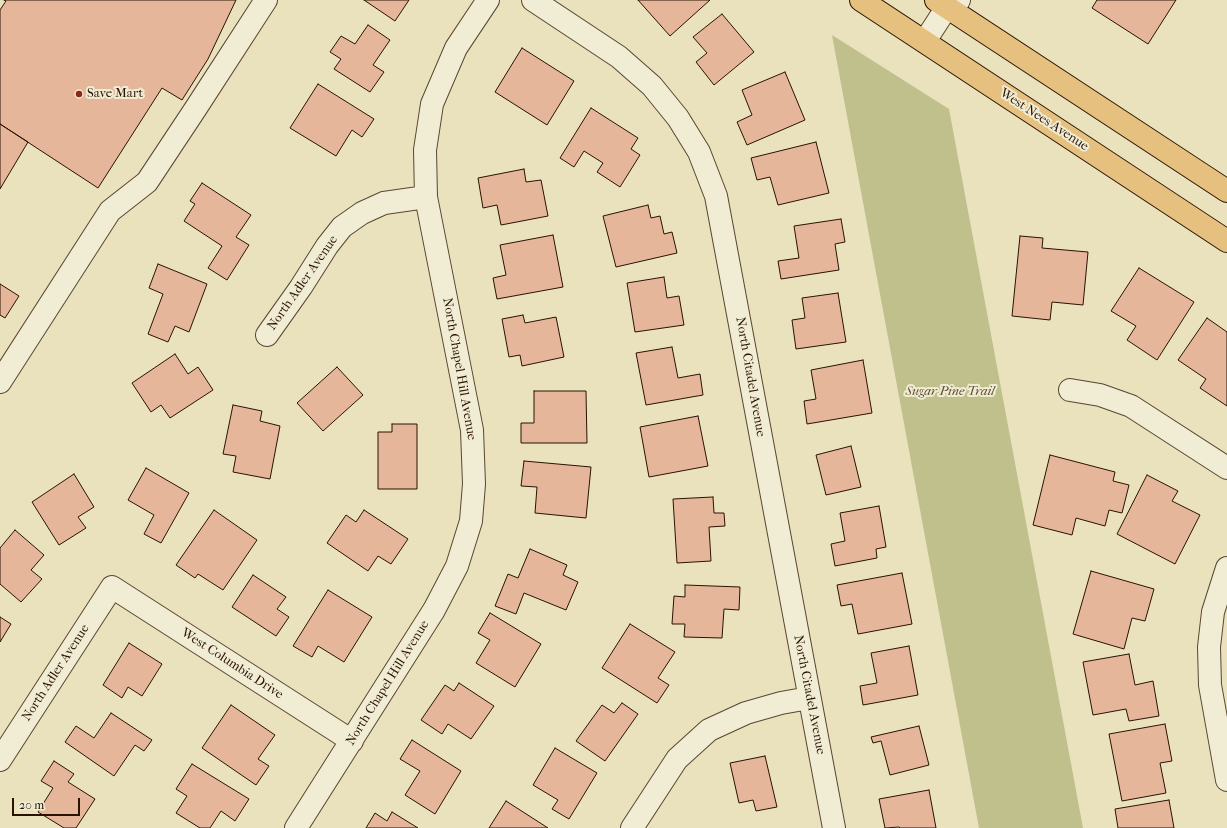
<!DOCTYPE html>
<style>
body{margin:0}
#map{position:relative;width:1227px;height:828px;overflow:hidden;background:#eae1bd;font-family:"IM FELL French Canon",serif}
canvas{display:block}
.scale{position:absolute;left:12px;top:798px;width:68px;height:18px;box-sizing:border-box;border:2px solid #291202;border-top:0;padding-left:5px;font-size:12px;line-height:14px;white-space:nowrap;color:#291202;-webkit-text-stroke:3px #f1ecd4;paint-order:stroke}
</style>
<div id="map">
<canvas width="1227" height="828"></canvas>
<div class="scale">20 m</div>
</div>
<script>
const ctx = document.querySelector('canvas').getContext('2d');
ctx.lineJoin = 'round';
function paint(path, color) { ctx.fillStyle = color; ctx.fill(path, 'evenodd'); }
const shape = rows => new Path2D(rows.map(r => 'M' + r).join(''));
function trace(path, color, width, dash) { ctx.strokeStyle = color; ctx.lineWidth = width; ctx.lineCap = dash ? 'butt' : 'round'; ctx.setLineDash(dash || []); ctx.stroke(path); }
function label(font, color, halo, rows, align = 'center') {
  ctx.font = font + ' "IM FELL French Canon",serif'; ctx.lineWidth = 4; ctx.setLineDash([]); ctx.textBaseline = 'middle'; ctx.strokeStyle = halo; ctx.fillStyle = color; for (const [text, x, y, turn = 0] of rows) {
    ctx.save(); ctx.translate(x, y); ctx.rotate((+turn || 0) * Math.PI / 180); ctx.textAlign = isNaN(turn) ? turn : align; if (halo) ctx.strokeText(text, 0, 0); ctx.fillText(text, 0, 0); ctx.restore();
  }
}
paint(shape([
 [832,35,949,109,1083,828,979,828]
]), '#bfc08c');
const building = shape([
 [4,0,236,0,208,59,182,100,162,88,98,188,0,124,0,10,6,1,4,0],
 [364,0,409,0,395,21,364,0],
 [638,0,710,0,670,36,638,0],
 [1097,0,1176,0,1148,44,1092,8,1097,0],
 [722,14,754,52,714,85,696,62,707,53,693,37,722,14],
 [368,25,390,40,373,65,384,72,370,92,334,69,341,59,330,52,341,36,355,44,368,25],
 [522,48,574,81,547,125,495,92,522,48],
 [785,72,805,120,747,145,737,122,752,115,742,90,785,72],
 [318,84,374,119,362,137,352,130,336,156,290,128,318,84],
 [591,108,638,138,631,149,640,155,620,187,597,172,603,163,584,151,574,167,560,158,591,108],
 [0,124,28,142,0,189,0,124],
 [816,142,829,193,778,205,770,177,757,180,751,158,816,142],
 [524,169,526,182,541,180,548,216,501,225,497,205,483,208,478,178,524,169],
 [202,183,251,215,236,237,249,245,227,280,208,268,222,246,184,221,195,204,190,201,202,183],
 [648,205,651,218,660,216,664,234,672,232,677,253,616,267,603,216,648,205],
 [841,219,845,242,835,244,839,270,781,279,778,261,799,258,794,226,841,219],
 [553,235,563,287,497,299,493,278,506,275,500,245,553,235],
 [1020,236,1043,238,1042,248,1088,252,1083,305,1052,302,1050,320,1012,316,1020,236],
 [158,264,207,284,189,332,175,326,168,342,148,334,163,294,149,288,158,264],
 [1139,268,1194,302,1157,360,1127,340,1136,326,1111,311,1139,268],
 [664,277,667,298,679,296,684,325,635,332,627,283,664,277],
 [0,284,19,296,5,318,0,315,0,284],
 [838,293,846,342,796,349,792,320,805,318,802,298,838,293],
 [523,315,525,323,556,317,564,357,522,366,520,355,509,357,502,319,523,315],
 [1207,318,1227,332,1227,406,1200,388,1206,379,1178,360,1207,318],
 [672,347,678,378,700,374,703,395,646,405,636,353,672,347],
 [175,354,188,374,198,367,213,390,170,418,161,405,151,412,132,383,175,354],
 [863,360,872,413,807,424,804,401,816,399,811,370,863,360],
 [337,367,363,395,323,431,297,403,337,367],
 [534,391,586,391,587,443,521,443,521,423,534,423,534,391],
 [233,405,262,411,260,421,280,426,270,479,233,472,236,456,223,454,233,405],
 [698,416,708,466,649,477,640,427,698,416],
 [392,424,417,424,417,489,378,489,378,432,392,432,392,424],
 [851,446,861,487,826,495,816,455,851,446],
 [1050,455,1115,472,1113,481,1129,485,1122,513,1109,510,1105,526,1076,518,1072,535,1033,525,1050,455],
 [524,461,591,467,586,518,535,513,537,487,521,486,524,461],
 [146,468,189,493,161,543,144,534,154,515,128,500,146,468],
 [74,474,94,507,78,517,86,528,59,545,32,502,74,474],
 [1147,475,1178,491,1172,501,1200,515,1175,564,1117,534,1147,475],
 [713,497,714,513,724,513,725,526,709,527,711,561,677,563,673,499,713,497],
 [879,506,886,547,876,549,877,558,835,566,831,544,845,541,840,513,879,506],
 [214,510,257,540,223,590,198,574,195,578,176,565,214,510],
 [364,510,408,539,391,564,378,556,368,571,327,543,346,515,356,522,364,510],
 [15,530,44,555,31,570,42,579,21,602,0,584,0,548,15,530],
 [530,549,567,565,563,575,578,582,566,610,524,593,516,614,495,606,508,574,518,578,530,549],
 [1091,571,1154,589,1145,621,1132,618,1124,649,1073,634,1091,571],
 [902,573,912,624,858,634,852,604,841,606,837,585,902,573],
 [253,575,286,597,277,609,289,617,276,636,232,607,253,575],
 [685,585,740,587,739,610,724,609,722,638,684,637,685,624,672,624,674,596,685,597,685,585],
 [328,590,372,617,344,662,318,646,312,657,293,646,328,590],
 [490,613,541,644,515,687,476,663,490,640,478,633,490,613],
 [0,617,11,624,0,642,0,617],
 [630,624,675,652,658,678,669,685,657,703,602,668,630,624],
 [129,643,162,664,142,696,128,687,122,698,103,685,129,643],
 [909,646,918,695,863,705,860,686,877,683,871,653,909,646],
 [1129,654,1135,685,1153,681,1159,716,1129,721,1126,709,1093,715,1083,662,1129,654],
 [459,683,494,706,471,739,448,724,442,734,421,720,445,685,454,691,459,683],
 [622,703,638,714,605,761,576,741,602,705,614,713,622,703],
 [231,705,275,735,258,759,269,766,256,785,202,748,231,705],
 [111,713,152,740,144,751,135,745,114,776,65,742,76,726,94,738,111,713],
 [1165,724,1172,761,1160,763,1166,793,1122,801,1109,734,1165,724],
 [919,726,929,765,890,775,881,741,873,743,871,737,919,726],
 [412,740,461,771,435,814,405,795,420,771,400,759,412,740],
 [555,748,597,773,569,819,552,809,558,800,533,785,555,748],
 [765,756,777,807,756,811,753,800,739,803,730,763,765,756],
 [54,761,74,774,68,782,95,799,76,828,64,828,38,812,53,788,41,781,54,761],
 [192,764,249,799,235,821,221,811,210,828,200,828,176,813,187,796,176,789,192,764],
 [929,790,936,828,900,828,899,827,885,828,879,799,929,790],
 [1169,800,1174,828,1118,828,1115,809,1169,800],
 [506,801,548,828,489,828,506,801],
 [392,812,418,828,366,828,375,813,387,821,392,812]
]);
paint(building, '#e6b69b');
trace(building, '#291202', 1);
const minor = shape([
 [533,0,619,57,652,86,678,118,699,152,716,196,834,828],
 [925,41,947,7,959,0],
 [267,335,301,287,327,246,342,227,362,213,384,203,426,197],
 [0,382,110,211,147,182,196,108,266,0],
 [1070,390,1100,395,1131,406,1227,468],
 [1227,568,1213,612,1209,647,1210,685,1227,780],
 [0,760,112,587,352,741],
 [296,828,434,610,457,566,471,521,474,484,472,430,426,197,425,150,432,104,456,48,488,0],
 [632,828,677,759,709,730,746,713,781,703,809,698]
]);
const major = shape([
 [861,0,1227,241],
 [936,0,1227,191]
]);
trace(minor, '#594631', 24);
trace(major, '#291202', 24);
trace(minor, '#f1ecd4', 22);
trace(major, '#e5c07e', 22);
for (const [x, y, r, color] of [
 [79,94,4,"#8f2418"]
]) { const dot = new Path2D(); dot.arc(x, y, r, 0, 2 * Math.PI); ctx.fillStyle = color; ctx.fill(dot); trace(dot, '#f1ecd4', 1.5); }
label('13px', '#291202', '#f1ecd4', [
 ["Save Mart",87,94]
], 'left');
label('13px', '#291202', '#f1ecd4', [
 ["West Nees Avenue",1044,120,33],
 ["North Adler Avenue",303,283,-55],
 ["North Chapel Hill Avenue",459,369,80],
 ["North Citadel Avenue",750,377,80],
 ["West Columbia Drive",232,664,33],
 ["North Adler Avenue",56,673,-57],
 ["North Chapel Hill Avenue",388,683,-58],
 ["North Citadel Avenue",809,695,79]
]);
label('italic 13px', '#5e4f32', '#f1ecd4', [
 ["Sugar Pine Trail",950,392]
]);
</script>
